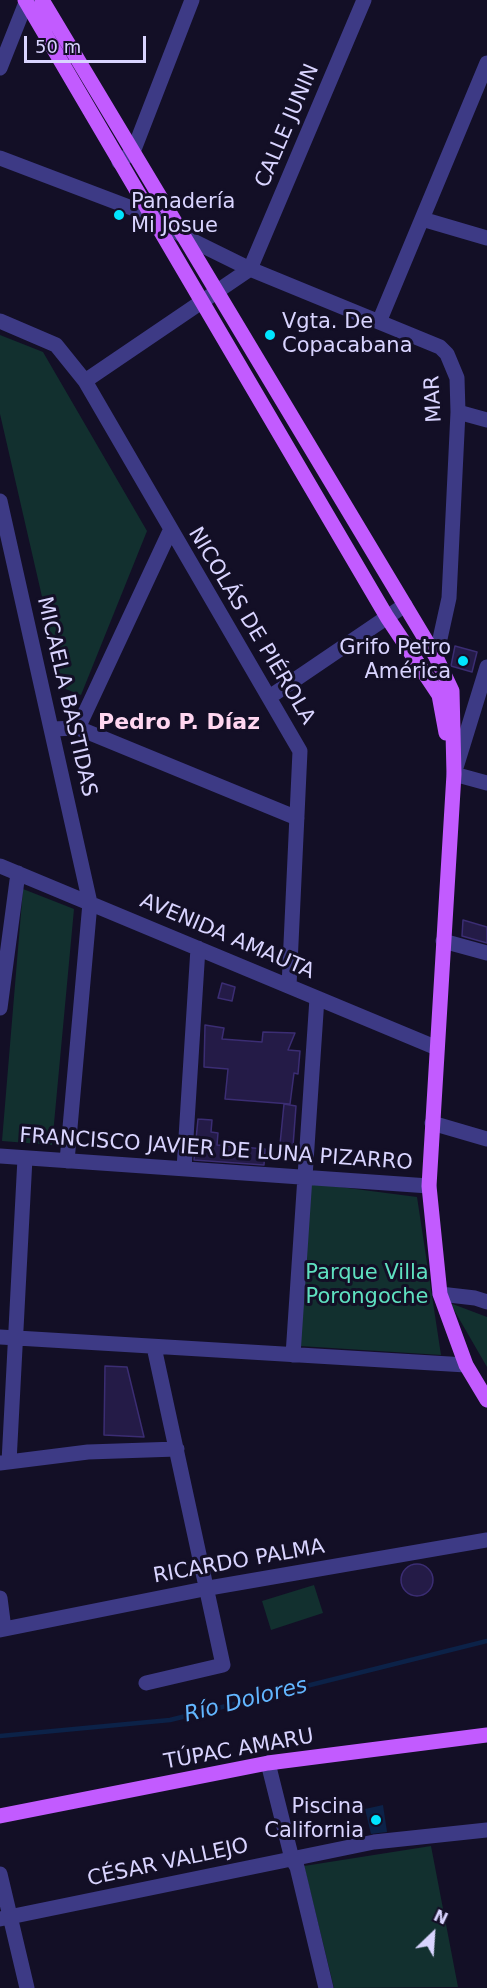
<!DOCTYPE html>
<meta charset="utf-8">
<style>
body{margin:0}
#map{position:relative;width:487px;height:1988px;overflow:hidden;background:#130f26;font-family:"DejaVu Sans",sans-serif}
canvas{display:block}
.north{position:absolute;left:403px;top:1904px;width:60px;height:60px;-webkit-text-stroke:4px #130f26;paint-order:stroke;rotate:25deg;font-size:16px;font-weight:700;line-height:24px;text-align:center;color:#d9d4ff}
.north::after{content:'';display:block;margin:auto;width:21px;height:27px;background:#d9d4ff;clip-path:polygon(50% 0,100% 100%,50% 72%,0 100%)}
.scale{position:absolute;left:24px;top:36px;width:122px;height:27px;box-sizing:border-box;border:3px solid #d9d4ff;border-top:0;padding-left:8px;font-size:18px;line-height:21px;white-space:nowrap;color:#d9d4ff;-webkit-text-stroke:4px #130f26;paint-order:stroke}
</style>
<div id="map">
<canvas width="487" height="1988"></canvas>
<div class="north">N</div>
<div class="scale">50 m</div>
</div>
<script>
const ctx = document.querySelector('canvas').getContext('2d');
ctx.lineJoin = 'round';
function paint(path, color) { ctx.fillStyle = color; ctx.fill(path, 'evenodd'); }
const shape = rows => new Path2D(rows.map(r => 'M' + r).join(''));
function trace(path, color, width, dash) { ctx.strokeStyle = color; ctx.lineWidth = width; ctx.lineCap = dash ? 'butt' : 'round'; ctx.setLineDash(dash || []); ctx.stroke(path); }
function label(font, color, halo, rows, align = 'center') {
  ctx.font = font + ' "DejaVu Sans",sans-serif'; ctx.lineWidth = 6; ctx.setLineDash([]); ctx.textBaseline = 'middle'; ctx.strokeStyle = halo; ctx.fillStyle = color; for (const [text, x, y, turn = 0] of rows) {
    ctx.save(); ctx.translate(x, y); ctx.rotate((+turn || 0) * Math.PI / 180); ctx.textAlign = isNaN(turn) ? turn : align; if (halo) ctx.strokeText(text, 0, 0); ctx.fillText(text, 0, 0); ctx.restore();
  }
}
paint(shape([
 [0,335,43,352,147,531,81,695,63,688,0,414],
 [23,889,74,909,52,1145,2,1141],
 [309,1183,417,1197,441,1355,300,1346],
 [450,1303,487,1317,487,1367],
 [314,1585,323,1613,271,1630,262,1601],
 [431,1846,458,1987,334,1988,304,1866]
]), '#12302f');
paint(shape([
 [383,1805,387,1832,371,1834,365,1809]
]), '#0c2248');
trace(shape([
 [0,1736,170,1720,487,1641]
]), '#0c2248', 4.5);
const building = shape([
 [455,646,477,652,472,672,451,666,455,646],
 [463,920,487,927,487,943,462,936,463,920],
 [222,983,235,987,232,1001,218,998,222,983],
 [205,1025,224,1028,222,1039,262,1042,263,1032,295,1033,288,1050,300,1051,298,1074,294,1073,290,1104,225,1099,228,1069,204,1067,205,1025],
 [284,1104,296,1106,293,1146,280,1144,284,1104],
 [198,1119,212,1120,211,1132,218,1133,217,1145,265,1149,264,1165,194,1160,198,1119],
 [105,1366,127,1367,144,1437,104,1435,105,1366],
 '401 1580a16 16 0 1 1 32 0a16 16 0 1 1-32 0Z'
]);
paint(building, '#241b47');
trace(building, '#3b2d73', 1.5);
trace(shape([
 [0,68,27,0],
 [0,158,150,215,185,237,250,269,440,347,447,354,457,378,458,412,449,598,436,657],
 [119,162,133,152,192,0],
 [422,219,487,238],
 [250,269,364,0],
 [0,321,56,345,85,381,250,269],
 [379,322,487,63],
 [85,381,300,751,289,986],
 [458,412,487,420],
 [0,501,90,903,67,1161],
 [487,667,454,774,487,783],
 [271,696,405,605],
 [78,728,170,531],
 [52,729,78,728,297,818],
 [0,866,437,1048],
 [443,941,487,953],
 [0,1008,18,873],
 [432,1123,487,1139],
 [0,1156,429,1186],
 [184,1169,198,948],
 [440,1294,475,1298,487,1302],
 [0,1337,466,1365],
 [293,1355,317,998],
 [9,1462,25,1158],
 [0,1463,88,1452,177,1449],
 [0,1598,4,1629],
 [0,1630,209,1588,487,1540],
 [146,1683,223,1665,154,1347],
 [268,1763,292,1859,297,1867,326,1988],
 [0,1874,27,1988],
 [0,1919,374,1842,487,1830]
]), '#3d3a85', 15);
trace(shape([
 [25,0,387,617,439,695,446,733],
 [42,0,436,657,452,691,454,774,429,1186,440,1294,466,1365,487,1400],
 [0,1816,268,1763,487,1735]
]), '#c25bff', 15);
for (const [x, y, r, color] of [
 [119,215,6,"#00e5ff"],
 [270,335,6,"#00e5ff"],
 [463,661,6,"#00e5ff"],
 [376,1820,6,"#00e5ff"]
]) { const dot = new Path2D(); dot.arc(x, y, r, 0, 2 * Math.PI); ctx.fillStyle = color; ctx.fill(dot); trace(dot, '#130f26', 2); }
label('21px', '#d9d4ff', '#130f26', [
 ["CALLE JUNIN",288,126,-67],
 ["MAR",434,399,-93],
 ["NICOLÁS DE PIÉROLA",251,626,59],
 ["MICAELA BASTIDAS",66,697,77],
 ["AVENIDA AMAUTA",227,937,23],
 ["FRANCISCO JAVIER DE LUNA PIZARRO",216,1150,4],
 ["RICARDO PALMA",239,1562,-10],
 ["TÚPAC AMARU",239,1750,-10],
 ["CÉSAR VALLEJO",168,1863,-12]
]);
label('21px', '#d9d4ff', '#130f26', [
 ["Panadería",131,203],
 ["Mi Josue",131,227],
 ["Vgta. De",282,323],
 ["Copacabana",282,347],
 ["Grifo Petro",451,649,"right"],
 ["América",451,673,"right"],
 ["Piscina",364,1808,"right"],
 ["California",364,1832,"right"]
], 'left');
label('21px', '#5fe0c0', '#130f26', [
 ["Parque Villa",367,1274],
 ["Porongoche",367,1298]
]);
label('bold 22px', '#ffd6f0', '#130f26', [
 ["Pedro P. Díaz",179,723]
]);
label('italic 22px', '#62b6ff', '#130f26', [
 ["Río Dolores",246,1701,-14]
]);
</script>
